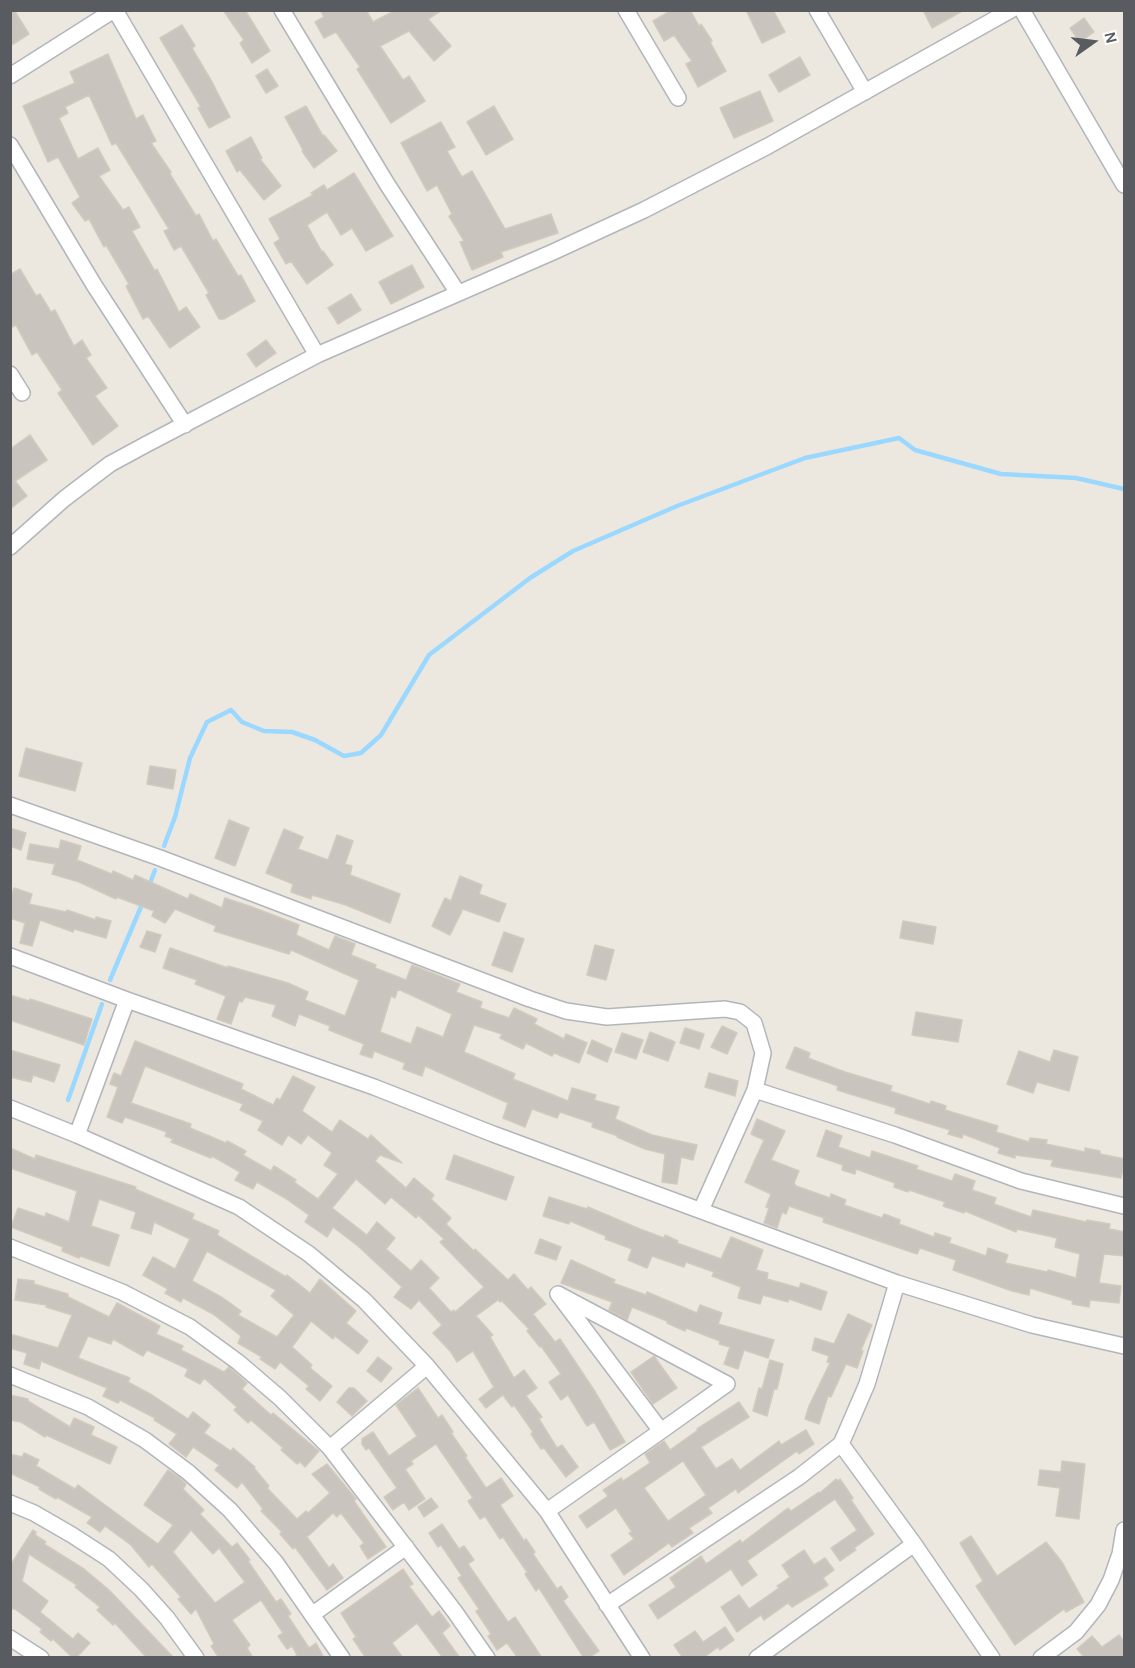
<!DOCTYPE html>
<style>
body{margin:0}
#map{position:relative;width:1135px;height:1668px;overflow:hidden;background:#ece8df;font-family:Karla,sans-serif}
canvas{display:block}
.frame{position:absolute;inset:0;border:12px solid #585c61;pointer-events:none}
.north{position:absolute;left:1063px;top:12px;width:60px;height:60px;-webkit-text-stroke:4px #fff;paint-order:stroke;rotate:76deg;font-size:16px;font-weight:700;line-height:24px;text-align:center;color:#585c61}
.north::after{content:'';display:block;margin:auto;width:21px;height:27px;background:#585c61;clip-path:polygon(50% 0,100% 100%,50% 72%,0 100%)}
</style>
<div id="map">
<canvas width="1135" height="1668"></canvas>
<div class="frame"></div>
<div class="north">N</div>
</div>
<script>
const ctx = document.querySelector('canvas').getContext('2d');
ctx.lineJoin = 'round';
const shape = rows => new Path2D(rows.map(r => 'M' + r).join(''));
function trace(path, color, width, dash) { ctx.strokeStyle = color; ctx.lineWidth = width; ctx.lineCap = dash ? 'butt' : 'round'; ctx.setLineDash(dash || []); ctx.stroke(path); }
function paint(path, color) { ctx.fillStyle = color; ctx.fill(path, 'evenodd'); }
trace(shape([
 [164,846,175,817,190,758,207,722,231,710,242,722,264,731,292,732,315,740,344,756,361,753,381,735,429,655,530,578,573,551,677,506,805,458,899,438,915,450,1001,474,1076,478,1124,489],
 [149,886,155,870],
 [110,980,143,902],
 [68,1100,102,1004]
]), '#9bd8ff', 4.5);
const building = shape([
 [10,10,14,10,29,34,10,46,10,10],
 [223,10,245,10,270,51,252,63,240,43,244,40,223,10],
 [320,10,366,10,373,22,396,10,442,10,428,19,451,46,434,61,409,31,380,46,403,80,409,76,425,101,391,123,357,69,360,67,336,32,324,38,315,22,324,17,320,10],
 [672,10,690,10,699,26,701,24,712,41,710,42,726,71,698,87,686,64,692,61,674,35,664,41,653,21,672,10],
 [746,10,773,10,785,32,762,43,746,10],
 [923,10,964,10,932,28,923,10],
 [1084,18,1094,32,1080,42,1070,28,1084,18],
 [182,25,195,46,192,48,212,82,230,117,209,128,198,108,201,107,160,38,182,25],
 [108,54,136,119,143,115,156,141,151,143,171,172,170,174,196,216,199,214,213,241,216,239,238,276,241,275,255,301,224,319,219,319,206,295,209,293,181,246,174,250,164,231,169,229,116,143,112,145,89,95,65,107,68,113,59,118,78,159,98,148,110,170,99,176,123,210,129,207,140,227,132,231,155,271,157,269,179,312,186,307,200,327,170,348,148,316,143,319,126,286,129,284,106,245,104,247,89,219,85,221,72,203,80,197,58,157,48,162,23,106,75,83,70,72,108,54],
 [800,57,810,75,779,92,769,75,800,57],
 [267,69,278,86,266,93,256,76,267,69],
 [760,91,773,121,734,138,720,108,760,91],
 [306,106,323,136,324,135,337,151,314,168,302,151,303,150,285,117,306,106],
 [494,106,513,139,486,155,467,122,494,106],
 [441,122,455,147,447,151,462,177,472,171,505,229,551,214,558,233,501,252,503,257,472,270,460,242,464,241,449,216,452,214,437,185,427,191,401,143,441,122],
 [251,137,262,158,260,159,281,186,264,200,240,170,237,172,226,151,251,137],
 [354,173,393,236,366,251,352,228,341,235,327,212,307,225,322,252,323,251,333,265,307,284,291,261,286,264,274,243,280,239,269,219,313,195,311,193,324,185,327,190,354,173],
 [412,265,424,287,391,304,379,282,412,265],
 [20,269,36,296,40,294,51,312,55,310,74,346,82,340,91,355,86,358,107,388,95,396,118,426,93,445,58,393,62,390,37,352,32,355,16,325,10,328,10,275,20,269],
 [351,294,361,310,338,324,328,308,351,294],
 [266,340,276,353,256,367,247,354,266,340],
 [30,435,47,460,15,481,27,496,10,509,10,449,30,435],
 [26,748,82,763,75,791,19,776,26,748],
 [150,766,176,770,173,789,147,784,150,766],
 [229,820,249,828,235,866,215,858,229,820],
 [10,828,26,833,21,850,10,846,10,828],
 [284,829,303,837,298,849,328,860,337,835,353,841,345,864,352,866,350,875,400,894,390,923,346,905,312,895,311,899,291,892,293,884,266,873,284,829],
 [61,840,81,846,77,860,112,874,113,871,133,880,135,875,188,899,190,894,222,908,225,898,252,907,299,925,296,935,329,950,335,936,355,944,351,955,376,965,375,968,406,980,412,965,460,984,456,992,482,1002,480,1008,509,1018,514,1008,537,1019,534,1024,564,1039,566,1034,587,1043,579,1063,554,1053,552,1056,526,1043,523,1049,500,1038,502,1034,474,1025,464,1052,515,1074,513,1079,568,1101,572,1088,596,1095,594,1100,619,1107,615,1119,652,1135,697,1145,693,1160,681,1157,677,1184,662,1182,665,1154,645,1149,617,1137,618,1136,592,1127,593,1123,560,1112,557,1118,532,1109,525,1127,503,1118,508,1103,425,1066,422,1076,403,1069,405,1063,374,1051,372,1058,360,1054,364,1044,329,1030,330,1026,299,1014,295,1026,272,1016,276,1005,245,997,242,1002,239,1001,231,1024,217,1019,226,996,195,984,197,980,163,968,170,948,228,968,228,966,288,983,308,992,305,1000,345,1016,359,980,291,950,289,954,214,931,216,926,175,909,165,923,152,916,154,911,117,897,116,899,79,882,52,874,55,864,27,859,30,844,59,849,61,840],
 [398,989,452,1014,443,1037,417,1027,411,1044,380,1032,391,996,395,998,398,989],
 [460,876,482,885,479,894,506,904,499,922,463,909,450,935,432,926,445,898,451,901,460,876],
 [14,888,32,894,29,904,66,912,67,910,96,920,96,917,111,921,106,938,74,929,73,932,40,920,32,946,20,943,25,923,10,918,10,899,14,888],
 [903,921,936,927,933,944,900,938,903,921],
 [147,931,161,935,155,952,140,947,147,931],
 [504,932,524,939,512,972,492,965,504,932],
 [595,945,614,950,606,980,587,975,595,945],
 [10,995,29,1001,30,999,92,1019,84,1045,10,1020,10,995],
 [916,1012,962,1020,958,1042,912,1035,916,1012],
 [722,1026,737,1033,727,1054,711,1047,722,1026],
 [685,1028,704,1034,699,1049,680,1043,685,1028],
 [650,1032,675,1042,668,1061,643,1052,650,1032],
 [622,1033,643,1040,636,1059,615,1052,622,1033],
 [592,1040,612,1049,607,1062,587,1053,592,1040],
 [135,1041,243,1084,241,1089,273,1105,277,1098,280,1100,293,1076,315,1087,302,1111,332,1132,340,1120,368,1139,371,1135,402,1163,380,1155,375,1161,406,1188,414,1178,434,1195,431,1199,451,1218,446,1224,474,1251,475,1249,508,1280,514,1274,528,1290,531,1287,546,1304,533,1314,555,1342,560,1339,594,1390,625,1442,610,1450,594,1422,587,1426,568,1395,561,1400,549,1382,561,1374,541,1346,540,1347,527,1331,529,1329,502,1301,500,1302,498,1300,476,1316,493,1335,490,1337,514,1378,524,1370,537,1388,526,1396,542,1417,539,1419,557,1448,562,1445,578,1467,566,1477,544,1448,541,1449,531,1434,533,1432,514,1405,512,1407,503,1395,486,1408,479,1399,494,1387,473,1351,457,1362,451,1352,433,1333,442,1325,419,1300,411,1309,394,1297,402,1287,358,1246,333,1227,327,1237,305,1222,309,1215,285,1198,257,1182,253,1189,235,1180,240,1172,212,1156,211,1158,171,1142,173,1139,165,1136,167,1132,125,1117,122,1123,107,1117,118,1087,110,1084,114,1073,121,1076,135,1041],
 [145,1066,243,1104,240,1110,263,1121,258,1130,282,1145,288,1135,301,1144,308,1135,332,1153,324,1165,338,1174,318,1199,294,1182,296,1180,274,1166,271,1171,243,1155,246,1151,227,1141,226,1143,190,1128,191,1124,131,1103,145,1066],
 [356,1179,385,1204,391,1197,416,1218,418,1215,444,1239,440,1242,484,1287,455,1312,454,1310,451,1312,429,1288,439,1278,421,1260,411,1271,386,1249,395,1238,377,1222,367,1235,332,1208,356,1179],
 [795,1047,810,1053,808,1058,845,1072,892,1086,890,1091,930,1104,931,1101,946,1106,945,1110,998,1126,996,1132,1029,1142,1030,1138,1047,1140,1046,1144,1085,1152,1085,1148,1100,1151,1100,1154,1125,1159,1121,1178,1051,1166,1053,1160,1015,1155,1015,1158,998,1153,1000,1148,963,1134,962,1138,948,1134,950,1130,895,1113,896,1108,837,1090,838,1086,786,1068,795,1047],
 [10,1050,60,1065,54,1082,33,1075,31,1082,10,1077,10,1050],
 [1054,1050,1078,1057,1069,1091,1037,1082,1033,1093,1007,1084,1019,1051,1050,1062,1054,1050],
 [709,1073,738,1081,735,1096,705,1087,709,1073],
 [757,1119,785,1131,771,1160,799,1171,794,1183,796,1186,830,1198,831,1194,846,1200,844,1205,882,1218,884,1214,900,1220,899,1224,934,1237,935,1233,951,1238,949,1243,986,1256,988,1248,1008,1255,1005,1263,1047,1272,1048,1270,1076,1278,1080,1254,1055,1247,1057,1238,1017,1229,1016,1232,965,1211,964,1213,943,1206,945,1202,909,1190,908,1192,894,1187,895,1183,856,1169,855,1174,842,1170,843,1165,817,1156,826,1130,842,1136,838,1147,870,1158,872,1151,918,1166,916,1169,952,1181,955,1174,975,1181,972,1190,996,1198,994,1204,1031,1217,1033,1210,1086,1222,1087,1220,1110,1224,1109,1229,1125,1232,1125,1256,1104,1254,1099,1283,1121,1286,1119,1303,1090,1300,1089,1307,1072,1304,1073,1301,1030,1288,1029,1295,1012,1291,953,1270,956,1260,920,1248,917,1254,823,1222,824,1218,789,1206,786,1214,782,1212,777,1228,764,1223,769,1208,766,1207,771,1194,745,1182,764,1140,751,1134,757,1119],
 [10,1148,35,1159,36,1155,136,1187,135,1189,194,1214,192,1219,219,1231,217,1235,286,1277,287,1275,310,1293,320,1279,356,1311,346,1323,368,1341,358,1354,335,1336,333,1339,311,1321,292,1347,312,1365,310,1368,332,1386,320,1401,306,1389,309,1386,280,1362,275,1369,260,1359,262,1357,238,1343,241,1336,213,1314,183,1298,181,1302,165,1293,168,1289,143,1275,153,1257,175,1269,190,1239,154,1222,151,1234,131,1228,136,1212,99,1199,91,1226,119,1235,109,1266,80,1256,79,1258,62,1251,63,1247,11,1227,18,1208,45,1217,46,1213,69,1222,77,1191,10,1168,10,1148],
 [207,1251,276,1290,271,1296,294,1315,277,1337,238,1315,241,1311,223,1298,192,1281,207,1251],
 [454,1155,514,1177,506,1200,446,1179,454,1155],
 [549,1197,587,1209,588,1207,640,1229,664,1238,665,1235,678,1241,677,1243,721,1259,731,1237,763,1250,756,1270,768,1273,767,1279,799,1288,801,1283,827,1292,821,1310,789,1299,788,1302,763,1295,760,1304,738,1298,741,1287,712,1276,714,1272,686,1262,684,1267,652,1256,647,1268,628,1260,632,1249,605,1239,606,1236,570,1221,569,1224,543,1216,549,1197],
 [540,1239,561,1247,556,1260,535,1253,540,1239],
 [571,1260,615,1280,613,1283,646,1295,647,1292,697,1313,700,1305,722,1313,718,1324,774,1340,768,1358,744,1350,738,1369,724,1364,730,1347,719,1344,720,1341,686,1328,685,1331,667,1323,667,1321,632,1307,627,1320,609,1310,612,1302,561,1283,571,1260],
 [18,1279,34,1281,34,1284,68,1294,68,1297,109,1317,117,1303,160,1326,156,1334,183,1346,181,1350,224,1372,229,1367,247,1383,242,1389,271,1415,273,1413,319,1451,305,1467,300,1462,297,1464,281,1450,283,1448,251,1420,248,1423,234,1410,237,1407,204,1378,200,1384,185,1376,188,1369,147,1350,143,1356,113,1339,111,1344,88,1336,78,1358,130,1378,128,1382,152,1395,188,1419,193,1412,210,1425,204,1433,231,1451,233,1448,255,1467,254,1468,269,1486,267,1488,297,1519,306,1511,308,1513,330,1493,312,1474,327,1464,356,1499,354,1501,386,1547,368,1559,360,1546,364,1543,341,1513,337,1517,333,1513,307,1537,329,1568,333,1564,343,1578,327,1590,295,1547,293,1549,280,1534,282,1532,261,1511,263,1509,242,1482,237,1488,215,1470,219,1465,193,1447,186,1457,169,1444,177,1434,154,1420,155,1418,120,1400,118,1403,103,1396,107,1388,41,1361,39,1369,24,1364,27,1353,10,1348,10,1334,58,1348,72,1315,46,1307,46,1305,15,1300,18,1279],
 [848,1314,872,1325,861,1350,863,1351,857,1368,846,1364,831,1397,828,1396,819,1424,805,1419,809,1406,830,1363,827,1362,829,1356,812,1350,815,1338,834,1344,848,1314],
 [654,1356,677,1388,653,1404,631,1372,654,1356],
 [378,1357,392,1368,381,1382,367,1371,378,1357],
 [770,1360,783,1364,777,1389,774,1389,767,1416,753,1411,759,1388,762,1389,770,1360],
 [349,1388,354,1388,367,1401,352,1416,337,1402,349,1388],
 [418,1388,438,1418,442,1415,453,1432,451,1433,467,1456,465,1457,486,1488,501,1478,513,1496,500,1505,524,1541,526,1539,535,1552,533,1554,557,1589,561,1586,568,1597,563,1601,599,1651,589,1658,584,1658,539,1588,536,1591,525,1574,527,1572,503,1537,500,1539,485,1516,480,1519,468,1501,473,1498,436,1444,411,1461,413,1464,405,1469,425,1499,409,1510,404,1502,393,1510,384,1497,397,1488,369,1448,366,1450,362,1444,362,1439,373,1432,389,1456,417,1436,396,1405,418,1388],
 [10,1395,28,1399,28,1401,70,1427,74,1418,94,1427,91,1435,117,1447,110,1464,46,1435,45,1437,21,1422,10,1420,10,1395],
 [739,1402,749,1417,701,1447,716,1469,732,1459,740,1470,779,1441,781,1445,806,1430,814,1444,799,1454,797,1451,738,1493,736,1489,708,1508,712,1513,689,1528,693,1533,672,1547,669,1543,624,1575,611,1555,634,1539,629,1533,632,1532,616,1508,587,1528,579,1516,608,1496,603,1490,621,1478,623,1481,650,1463,645,1454,664,1441,670,1450,698,1430,697,1429,739,1402],
 [683,1461,706,1495,668,1521,644,1488,683,1461],
 [24,1453,39,1460,36,1466,75,1489,78,1485,158,1544,173,1525,144,1505,168,1470,180,1478,186,1484,183,1489,204,1510,200,1514,232,1547,237,1543,250,1560,248,1561,276,1602,281,1599,291,1614,288,1616,309,1648,316,1643,324,1658,293,1658,297,1655,292,1646,287,1649,278,1636,283,1633,261,1600,232,1620,250,1645,247,1648,253,1658,219,1658,211,1646,214,1644,196,1609,191,1614,178,1599,181,1597,152,1564,149,1567,131,1545,105,1526,100,1532,87,1523,92,1517,57,1497,56,1499,39,1489,40,1487,10,1473,10,1454,22,1457,24,1453],
 [191,1530,213,1554,219,1548,245,1582,215,1603,173,1552,191,1530],
 [1062,1461,1085,1464,1079,1519,1056,1516,1060,1488,1038,1485,1040,1470,1061,1472,1062,1461],
 [836,1479,838,1481,840,1479,853,1498,851,1500,874,1534,854,1548,856,1550,840,1561,831,1548,857,1530,835,1499,747,1561,757,1575,742,1586,731,1569,658,1619,649,1605,676,1587,670,1578,701,1556,706,1564,740,1540,742,1543,788,1508,791,1511,819,1492,820,1493,836,1479],
 [431,1498,438,1507,424,1517,418,1507,431,1498],
 [442,1524,459,1549,464,1546,474,1560,468,1564,508,1622,515,1617,542,1658,518,1658,507,1643,497,1650,488,1636,491,1634,476,1611,479,1609,458,1578,462,1576,441,1545,438,1547,429,1533,442,1524],
 [33,1530,36,1532,35,1535,46,1542,44,1544,84,1569,109,1590,174,1658,147,1658,115,1623,113,1625,97,1610,100,1607,75,1587,77,1585,29,1554,22,1581,48,1601,40,1612,73,1639,78,1633,90,1643,76,1658,73,1658,53,1639,51,1641,40,1632,42,1629,15,1609,10,1609,10,1566,33,1530],
 [971,1536,997,1576,1046,1542,1062,1562,1084,1602,1066,1612,1064,1609,1015,1645,976,1586,983,1581,960,1543,971,1536],
 [804,1550,814,1565,825,1558,834,1570,823,1578,828,1585,792,1607,788,1603,764,1620,761,1615,737,1632,721,1607,739,1595,749,1609,779,1588,777,1586,790,1577,782,1565,804,1550],
 [403,1569,413,1584,409,1586,432,1617,439,1611,450,1626,442,1633,460,1658,443,1658,417,1623,392,1643,403,1658,366,1658,353,1639,356,1637,341,1613,403,1569],
 [725,1627,734,1640,720,1650,718,1647,703,1658,683,1658,674,1645,695,1631,703,1642,725,1627],
 [1119,1635,1125,1643,1125,1658,1085,1658,1077,1649,1092,1636,1102,1647,1119,1635]
]);
paint(building, '#c9c5be');
trace(building, '#d1cabd', 1.5);
const minor = shape([
 [115,10,317,355],
 [282,10,387,184,458,293],
 [626,10,678,98],
 [817,10,865,92],
 [1022,10,1124,185],
 [10,76,114,10],
 [10,145,94,285,185,425],
 [10,374,22,393],
 [10,547,64,499,110,464,145,445,317,355,553,252,644,210,768,146,1011,10],
 [10,805,160,858,530,999,566,1011,607,1017,725,1009,740,1012,754,1023,763,1053,755,1090,701,1210],
 [10,956,127,1000,374,1087,493,1134,897,1283,1032,1325,1124,1346],
 [755,1090,895,1135,1021,1181,1124,1206],
 [10,1108,77,1135,239,1207,309,1254,364,1300,427,1366,547,1511,642,1658],
 [77,1135,127,1000],
 [10,1247,122,1292,190,1327,238,1362,280,1398,330,1448,455,1612,487,1658],
 [10,1375,88,1407,145,1440,188,1472,230,1510,276,1563,342,1658],
 [841,1444,914,1544,992,1658],
 [330,1448,427,1366],
 [10,1503,34,1513,72,1535,109,1559,141,1589,167,1618,196,1658],
 [547,1511,661,1431,727,1384,558,1294,661,1431],
 [607,1605,799,1477,841,1444,867,1384,897,1283],
 [313,1614,406,1547],
 [10,1638,41,1658],
 [757,1658,914,1544],
 [1041,1658,1076,1632,1098,1605,1111,1580,1120,1554,1124,1530]
]);
trace(minor, '#b2b6bb', 18);
trace(minor, '#fff', 15);
</script>
